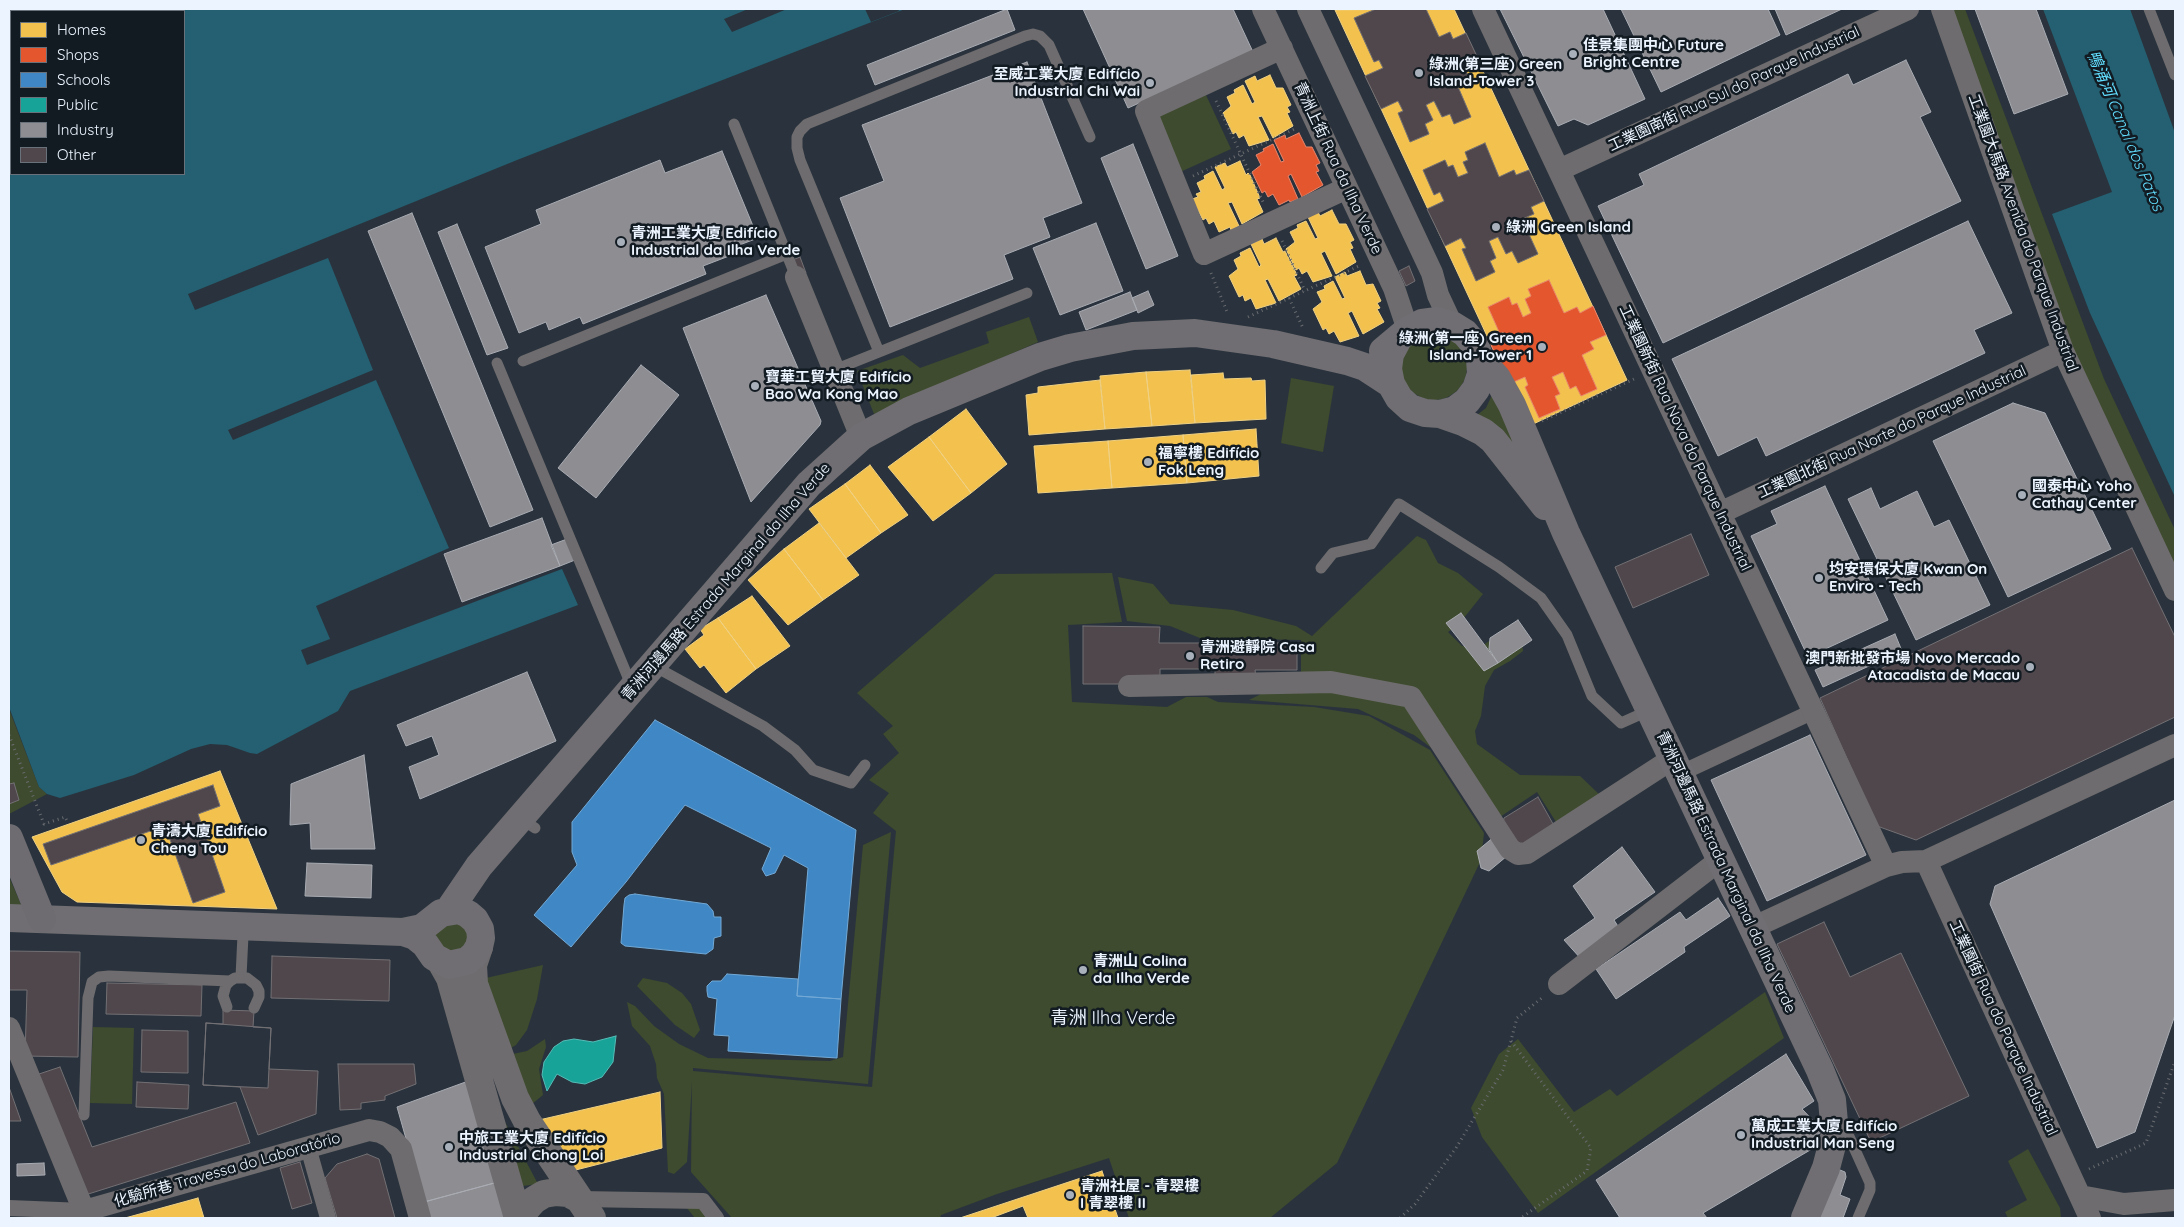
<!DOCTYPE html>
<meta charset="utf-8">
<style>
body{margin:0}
#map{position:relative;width:2184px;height:1227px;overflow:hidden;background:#2a333d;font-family:Quicksand,sans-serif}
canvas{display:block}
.frame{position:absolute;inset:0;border:10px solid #ecf5ff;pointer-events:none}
.legend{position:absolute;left:10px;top:10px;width:175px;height:165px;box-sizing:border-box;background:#121a22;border:1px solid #69727a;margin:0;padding:6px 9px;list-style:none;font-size:15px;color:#ecf5ff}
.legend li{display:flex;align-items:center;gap:10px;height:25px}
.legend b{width:25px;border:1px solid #69727a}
</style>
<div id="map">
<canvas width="2184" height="1227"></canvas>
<div class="frame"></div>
<ul class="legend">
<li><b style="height:14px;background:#f2c14e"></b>Homes</li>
<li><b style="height:14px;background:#e4572e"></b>Shops</li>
<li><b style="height:14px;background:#3f88c5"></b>Schools</li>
<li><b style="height:14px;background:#17a398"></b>Public</li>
<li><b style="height:14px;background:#8d8d92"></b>Industry</li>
<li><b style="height:14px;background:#4f474b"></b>Other</li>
</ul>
</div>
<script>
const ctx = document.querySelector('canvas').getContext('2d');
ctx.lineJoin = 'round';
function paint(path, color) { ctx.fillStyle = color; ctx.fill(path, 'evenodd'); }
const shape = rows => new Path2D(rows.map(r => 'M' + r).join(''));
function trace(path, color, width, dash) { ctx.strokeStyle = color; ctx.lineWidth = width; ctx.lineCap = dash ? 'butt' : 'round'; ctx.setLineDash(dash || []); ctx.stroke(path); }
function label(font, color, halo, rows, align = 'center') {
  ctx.font = font + ' Quicksand,"Noto Sans SC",sans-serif'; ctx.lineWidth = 5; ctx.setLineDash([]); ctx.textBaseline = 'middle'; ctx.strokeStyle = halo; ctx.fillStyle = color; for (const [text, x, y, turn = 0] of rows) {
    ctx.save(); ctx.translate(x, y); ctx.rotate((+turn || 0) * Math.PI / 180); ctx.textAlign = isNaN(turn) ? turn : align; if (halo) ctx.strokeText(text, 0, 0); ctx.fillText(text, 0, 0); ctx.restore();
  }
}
paint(shape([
 [1949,9,1965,9,2104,379,2175,530,2175,569,2070,347],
 [1206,95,1231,149,1178,173,1156,117],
 [1029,317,1038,342,874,414,857,371,903,355,920,368,989,343,986,332],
 '1401 367a33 33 0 1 1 66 0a33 33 0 1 1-66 0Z',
 [1291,378,1334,386,1323,452,1281,443],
 [1495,388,1530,467,1477,415,1486,408],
 [1417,536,1426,540,1438,563,1458,573,1483,594,1459,624,1448,632,1462,646,1480,647,1503,632,1521,635,1523,651,1510,661,1494,670,1485,686,1481,716,1475,731,1477,744,1520,775,1580,776,1601,796,1558,825,1537,792,1497,819,1441,755,1414,735,1358,709,1249,700,1301,674,1301,640,1200,638,1170,626,1127,621,1118,577,1153,584,1170,604,1233,610,1296,626,1312,636],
 [1112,573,1122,622,1068,625,1072,702,1167,707,1186,697,1207,697,1218,702,1314,707,1369,716,1430,750,1484,833,1481,860,1337,1163,1270,1218,1129,1218,1109,1158,997,1194,941,1215,940,1218,732,1218,691,1172,692,1082,687,1162,674,1174,668,1172,664,1094,657,1078,656,1064,650,1046,632,1026,627,1002,635,1006,654,1026,679,1044,708,1058,830,1061,843,1057,863,845,891,832,868,1084,693,1068,693,1071,872,1087,896,831,873,813,889,793,869,780,899,753,883,734,893,726,857,693,995,574],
 [9,709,39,787,47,794,9,814],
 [9,877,20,902,22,907,9,907],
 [463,918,472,948,441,955,434,929],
 [543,965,537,999,527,1030,516,1045,504,1052,486,978],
 [643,978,667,983,682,993,691,1004,700,1030,694,1038,675,1025,637,986],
 [1765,992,1784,1038,1538,1213,1482,1137,1471,1108,1499,1054,1518,1039,1574,1112,1610,1089,1617,1096],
 [93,1027,134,1028,132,1104,90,1103],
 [545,1039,546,1047,539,1069,543,1095,532,1104,508,1055,527,1051],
 [496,1105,538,1184,515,1187],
 [2028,1149,2060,1208,2061,1218,2008,1218,2005,1212,2027,1200,2008,1161],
 [702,1194,723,1218,695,1218,686,1207]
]), '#3e4b2e');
paint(shape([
 [9,9,905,9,517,160,188,294,195,310,328,258,373,370,228,430,233,440,376,380,449,548,316,606,330,639,301,650,307,665,562,569,578,605,350,691,338,711,257,754,250,753,227,745,210,744,191,749,134,775,60,798,47,794,39,787,9,707],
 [11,11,184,11,184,174,11,174],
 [2043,9,2130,9,2175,133,2175,497,2090,313,2052,214,2112,192]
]), '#246071');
paint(shape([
 [748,9,787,9,732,32,724,19],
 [865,9,898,9,899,11,871,22]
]), '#2a333d');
const homes = shape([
 [1454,9,1627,380,1529,426,1335,10,1454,9],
 [1270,75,1276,88,1283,88,1291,105,1287,107,1290,112,1287,113,1293,126,1273,138,1262,116,1258,117,1269,140,1249,146,1244,135,1239,138,1236,132,1233,134,1223,113,1231,106,1227,97,1235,93,1234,90,1243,85,1252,104,1255,102,1245,81,1255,76,1257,81,1270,75],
 [1240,161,1246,175,1248,173,1250,175,1260,198,1257,199,1263,212,1242,224,1232,202,1228,203,1239,226,1231,230,1230,227,1219,232,1214,221,1209,224,1206,218,1203,220,1192,199,1198,197,1196,194,1201,192,1197,183,1205,179,1204,176,1213,171,1222,190,1225,188,1215,167,1225,163,1227,167,1240,161],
 [1332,210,1339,224,1346,224,1354,240,1350,242,1353,248,1350,249,1356,262,1336,274,1325,251,1321,253,1332,276,1313,282,1307,271,1302,274,1299,268,1296,270,1286,249,1295,242,1290,232,1298,228,1297,225,1306,221,1315,239,1318,238,1308,217,1318,212,1320,216,1332,210],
 [1276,238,1283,252,1285,251,1297,275,1294,276,1301,289,1279,301,1268,279,1265,280,1276,303,1256,309,1251,298,1245,301,1243,295,1239,297,1229,276,1238,269,1234,260,1241,256,1240,253,1250,248,1259,267,1261,265,1251,244,1262,239,1264,244,1276,238],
 [1360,271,1366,285,1373,284,1381,301,1377,303,1380,308,1377,309,1384,322,1363,334,1352,311,1348,313,1359,336,1340,342,1334,331,1329,334,1326,328,1323,330,1313,309,1322,302,1317,292,1325,289,1324,286,1333,281,1342,299,1345,298,1335,277,1345,272,1347,276,1360,271],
 [1190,370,1195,423,1152,426,1146,372,1190,370],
 [1146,372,1152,426,1105,429,1100,376,1146,372],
 [1223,373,1224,379,1251,378,1252,381,1265,380,1266,419,1195,423,1191,375,1223,373],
 [1100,380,1105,429,1029,435,1026,395,1038,393,1038,387,1100,380],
 [966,409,1007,464,971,493,929,437,966,409],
 [1256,429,1259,476,1187,483,1183,435,1256,429],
 [1183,435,1187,483,1112,488,1108,441,1183,435],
 [929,437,971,493,933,521,888,467,929,437],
 [1108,441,1112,488,1038,493,1034,446,1108,441],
 [870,465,908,515,881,533,845,484,870,465],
 [845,484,881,533,846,558,809,509,845,484],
 [819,523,859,575,823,600,784,549,819,523],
 [784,549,823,600,788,625,748,580,784,549],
 [752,596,790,646,756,669,718,618,752,596],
 [718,618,756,669,726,693,704,665,700,668,685,649,704,635,700,629,718,618],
 [220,771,277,909,77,902,62,892,32,837,220,771],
 [660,1092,662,1148,564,1173,539,1120,660,1092],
 [1102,1171,1118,1218,960,1218,1102,1171],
 [198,1198,204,1218,125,1218,198,1198],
 [1023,1206,1028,1218,991,1218,1023,1206]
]);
paint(homes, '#f2c14e');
trace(homes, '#f0d183', 1);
const shops = shape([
 [1299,133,1306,147,1312,147,1320,163,1316,165,1319,171,1316,172,1323,185,1302,197,1291,174,1288,176,1298,199,1290,202,1289,200,1279,205,1273,194,1268,197,1265,191,1262,193,1252,172,1261,165,1256,155,1264,151,1263,149,1273,144,1281,162,1284,161,1274,140,1285,135,1286,139,1299,133],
 [1549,280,1564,313,1577,307,1580,313,1593,306,1606,335,1590,342,1594,349,1582,355,1597,389,1581,396,1576,386,1570,389,1563,372,1552,377,1560,394,1555,396,1560,409,1539,418,1525,387,1528,385,1525,377,1509,384,1491,345,1506,339,1503,332,1500,334,1488,307,1509,297,1512,305,1517,303,1523,317,1531,313,1525,299,1531,296,1528,289,1549,280]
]);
paint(shops, '#e4572e');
trace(shops, '#e6866d', 1);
const schools = shape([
 [655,720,856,830,841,999,797,996,808,868,784,855,775,873,766,876,762,869,771,848,685,805,626,882,571,947,534,915,577,865,572,852,572,822,655,720],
 [635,894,707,904,713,911,714,917,721,917,721,936,714,938,713,949,706,954,625,946,621,943,624,905,625,898,629,895,635,894],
 [727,974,798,979,797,996,841,999,837,1058,728,1051,729,1036,714,1035,717,999,708,997,707,991,707,986,712,981,721,981,727,974]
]);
paint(schools, '#3f88c5');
trace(schools, '#73a9d6', 1);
const public = shape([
 [616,1036,613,1062,602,1077,585,1084,572,1082,557,1074,547,1091,542,1075,544,1062,554,1047,563,1041,574,1039,593,1042,616,1036]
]);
paint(public, '#17a398');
trace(public, '#57bcb7', 1);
const industry = shape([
 [1007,9,1015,30,875,85,867,65,1007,9],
 [1083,9,1233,9,1253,52,1128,108,1083,9],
 [1500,9,1603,9,1645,99,1588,125,1574,119,1558,126,1500,9],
 [1621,9,1768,9,1780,35,1661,92,1621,9],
 [1775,9,1842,9,1786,35,1775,9],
 [1975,9,2036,9,2068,94,2014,114,1975,9],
 [1906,60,1931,112,1920,117,1961,201,1663,343,1598,206,1644,185,1639,174,1830,83,1848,74,1853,85,1906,60],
 [1027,62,1082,203,1043,218,1050,237,1004,255,1013,279,890,327,840,198,884,181,862,125,1027,62],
 [1133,144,1178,256,1146,269,1101,158,1133,144],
 [722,151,758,238,726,250,729,256,703,266,706,274,583,324,580,317,549,330,546,322,519,333,485,247,541,224,536,210,660,160,665,173,722,151],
 [412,213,533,510,490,527,368,231,412,213],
 [1968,221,2012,313,1974,330,1985,353,1766,456,1757,437,1718,456,1672,359,1968,221],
 [1096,223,1123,291,1060,315,1033,248,1096,223],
 [457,224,508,348,487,355,438,232,457,224],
 [1148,291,1154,305,1138,313,1132,298,1148,291],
 [1130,292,1137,310,1086,330,1079,312,1130,292],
 [766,295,821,421,820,425,751,502,683,328,766,295],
 [641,365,679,395,596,498,558,468,641,365],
 [2013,403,2045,413,2111,549,2008,597,1933,441,2013,403],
 [1825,486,1888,620,1808,657,1751,536,1777,524,1771,511,1825,486],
 [1871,488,1880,509,1917,491,1934,527,1949,520,1990,605,1916,640,1848,499,1871,488],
 [542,518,560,566,462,602,444,554,542,518],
 [567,539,575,560,560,566,551,545,567,539],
 [1461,613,1498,663,1484,671,1446,623,1461,613],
 [1518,620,1532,640,1498,663,1489,649,1490,638,1518,620],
 [1895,634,1902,651,1823,687,1815,670,1895,634],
 [527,672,556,741,420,799,409,767,439,755,432,736,406,746,397,725,527,672],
 [1810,735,1866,855,1767,901,1711,780,1810,735],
 [364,755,375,849,311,849,310,823,290,825,291,784,364,755],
 [2175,800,2175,1015,2135,1132,2097,1148,1990,904,1995,886,2175,800],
 [1495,836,1507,856,1489,871,1481,868,1477,851,1495,836],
 [1622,847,1655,892,1614,920,1621,931,1582,960,1564,940,1595,918,1573,886,1622,847],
 [307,863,372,865,371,898,305,896,307,863],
 [1718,898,1730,916,1684,947,1685,952,1616,999,1596,969,1680,912,1686,920,1718,898],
 [1786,1054,1814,1101,1802,1109,1823,1131,1812,1138,1817,1146,1703,1213,1707,1218,1620,1218,1596,1180,1786,1054],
 [471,1080,498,1182,424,1202,397,1107,471,1080],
 [44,1163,45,1175,17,1176,17,1164,44,1163],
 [1835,1168,1845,1172,1846,1177,1840,1195,1850,1199,1843,1218,1815,1218,1835,1168],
 [498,1182,507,1218,429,1218,424,1202,498,1182]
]);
paint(industry, '#8d8d92');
trace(industry, '#aaacb3', 1);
const building = shape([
 [1376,9,1426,9,1439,37,1450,32,1453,39,1466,33,1481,65,1466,71,1469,77,1456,82,1471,117,1454,124,1450,114,1442,117,1434,101,1426,105,1433,120,1425,124,1429,134,1410,142,1398,113,1403,111,1398,101,1381,109,1365,76,1383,68,1379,60,1374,62,1354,18,1376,9],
 [1485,143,1499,177,1514,170,1516,175,1529,170,1544,201,1531,207,1534,214,1522,219,1538,254,1518,263,1512,251,1506,254,1498,237,1489,241,1496,258,1490,261,1495,272,1476,281,1462,249,1466,248,1461,238,1445,246,1427,209,1444,201,1440,192,1434,195,1423,170,1445,160,1448,167,1453,165,1458,177,1468,173,1463,162,1468,160,1465,152,1485,143],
 [800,257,806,273,790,261,800,257],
 [1409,266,1415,281,1406,286,1399,271,1409,266],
 [1691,534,1709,575,1633,608,1615,567,1691,534],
 [2132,548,2175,637,2175,717,1916,840,1877,826,1820,698,2132,548],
 [1083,626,1160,627,1159,643,1297,643,1297,670,1255,670,1256,677,1215,677,1215,669,1160,669,1160,684,1083,684,1083,626],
 [14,783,19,800,9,804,9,784,14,783],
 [213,785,220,806,198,814,225,892,193,903,165,826,51,865,43,844,213,785],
 [1538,797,1557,831,1516,855,1503,824,1504,818,1538,797],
 [1824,922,1850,977,1901,953,1969,1096,1871,1142,1777,944,1824,922],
 [9,951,80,952,78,1057,25,1056,27,990,9,990,9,951],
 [272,956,390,960,389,1001,271,998,272,956],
 [107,983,202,985,201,1016,106,1014,107,983],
 [223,1010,254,1011,253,1027,271,1028,269,1069,318,1071,316,1114,258,1135,240,1087,203,1085,206,1023,223,1024,223,1010],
 [206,1023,271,1028,268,1088,203,1085,206,1023],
 [142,1030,188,1031,188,1073,141,1072,142,1030],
 [338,1064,414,1064,416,1084,385,1096,385,1100,361,1103,361,1109,340,1110,338,1064],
 [60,1067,92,1147,236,1102,250,1143,82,1196,36,1075,60,1067],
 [137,1082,189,1085,188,1109,136,1107,137,1082],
 [9,1087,21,1121,9,1121,9,1087],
 [367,1154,379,1159,395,1218,337,1218,325,1178,337,1164,367,1154],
 [300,1162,312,1203,292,1209,280,1168,300,1162]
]);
paint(building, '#4f474b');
trace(building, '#737074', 1);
trace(shape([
 [1216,101,1264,204],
 [1193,176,1297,128],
 [1282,241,1305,291],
 [1211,273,1228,314],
 [1289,298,1303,328],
 [1248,317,1361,265],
 [1542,421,1634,379],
 [9,735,44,824,65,817,68,823],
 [1511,1041,1591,1148,1587,1171,1521,1218],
 [2089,1169,2146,1143,2175,1061],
 [1400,1218,1415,1204,1456,1148,1503,1070,1517,1018,1543,997]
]), '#6a6b70', 3, [1, 4]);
trace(shape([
 [2149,9,2175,75],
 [734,124,796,277],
 [879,352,800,160,797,148,797,137,800,131,807,124,1025,36,1033,34,1040,36,1049,45,1090,137],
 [523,361,787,254],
 [497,363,632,687],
 [834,370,1027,293],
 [1321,568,1333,553,1371,544,1399,504,1499,567,1541,598,1567,635,1592,696,1621,723,1650,710],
 [652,665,763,726,795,750,813,770,851,783,865,765],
 [520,818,535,828],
 [241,977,243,935,248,929],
 [227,1007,223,996,226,985,230,981],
 [84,1115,88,998,92,982,99,977,109,976,230,981,235,978,247,978,256,985,259,991,259,997,254,1008],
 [1842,1121,1870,1183,1870,1190,1858,1218]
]), '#6e6c6e', 11);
trace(shape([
 [1679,774,1814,711],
 [308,1147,328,1218],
 [579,1199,703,1201,716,1218],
 [9,1208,84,1211]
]), '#6e6c6e', 16);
trace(shape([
 [1263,9,1394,288,1408,330],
 [1308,9,1432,273,1438,295,1452,325],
 [1483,9,1886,866],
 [1942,9,2063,351,2175,590],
 [1282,48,1146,111,1204,254,1347,188],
 [1559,170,1908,9],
 [796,277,861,437],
 [1720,513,2063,351],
 [1129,686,1331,682,1411,697,1510,849,1518,854,1527,853,1672,759],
 [1926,861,2090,1218],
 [1752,928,1886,866,1902,862,1926,861,2175,745],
 [1559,984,1720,860],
 [9,1028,84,1211,77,1218],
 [2080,1196,2124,1204,2175,1200],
 [84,1211,369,1130,380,1132,390,1137,401,1149,420,1218]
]), '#6e6c6e', 22);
trace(shape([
 [479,947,473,965,474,984,515,1098,527,1121,592,1218],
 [441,962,450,978,518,1218],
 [522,1218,526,1209,534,1200,544,1194,556,1192,568,1193,579,1199]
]), '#6e6c6e', 28);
trace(shape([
 [1397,341,1390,354,1388,369,1391,384,1399,398,1410,408,1425,413,1440,414,1463,422,1483,432,1493,440,1545,506],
 [1383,351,1408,330,1422,323,1437,321,1452,325,1465,333,1475,345,1480,359,1481,374,1476,389,1467,401,1455,410,1440,414],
 [1480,359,1497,378,1512,405,1566,533,1820,1070,1832,1100,1835,1134,1826,1168,1805,1218],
 [449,910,479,866,809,484,861,437,909,411,1040,357,1070,348,1133,336,1195,333,1273,344,1347,361,1365,367,1391,384],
 [9,918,403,932,422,928,441,913,459,910,468,914,475,920,480,929,481,938,479,947,474,955,467,961,449,965,434,957,425,944,415,936,403,932]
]), '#706e72', 28);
trace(shape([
 [9,838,42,919]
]), '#6e6c71', 28);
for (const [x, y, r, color] of [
 [1573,54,5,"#a8b1bb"],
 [1419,73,5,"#a8b1bb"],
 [1150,83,5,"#a8b1bb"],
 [1496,227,5,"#a8b1bb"],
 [621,242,5,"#a8b1bb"],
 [1542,347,5,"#a8b1bb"],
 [755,386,5,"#a8b1bb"],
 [1148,462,5,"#a8b1bb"],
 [2022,495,5,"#a8b1bb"],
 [1819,578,5,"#a8b1bb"],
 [1190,656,5,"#a8b1bb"],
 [2030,667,5,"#a8b1bb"],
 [141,840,5,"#a8b1bb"],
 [1083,970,5,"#a8b1bb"],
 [1741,1135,5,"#a8b1bb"],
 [449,1147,5,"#a8b1bb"],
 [1070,1195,5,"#a8b1bb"]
]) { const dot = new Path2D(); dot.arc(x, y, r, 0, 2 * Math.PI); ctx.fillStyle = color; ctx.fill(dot); trace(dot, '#121a22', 2); }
label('bold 15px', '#ecf5ff', '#121a22', [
 ["佳景集團中心 Future",1583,45],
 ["Bright Centre",1583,62],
 ["綠洲(第三座) Green",1429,64],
 ["Island-Tower 3",1429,81],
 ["至威工業大廈 Edifício",1140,74,"right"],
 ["Industrial Chi Wai",1140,91,"right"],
 ["綠洲 Green Island",1506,227],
 ["青洲工業大廈 Edifício",631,233],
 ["Industrial da Ilha Verde",631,250],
 ["綠洲(第一座) Green",1532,338,"right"],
 ["Island-Tower 1",1532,355,"right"],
 ["寶華工貿大廈 Edifício",765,377],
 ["Bao Wa Kong Mao",765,394],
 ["福寧樓 Edifício",1158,453],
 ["Fok Leng",1158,470],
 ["國泰中心 Yoho",2032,486],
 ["Cathay Center",2032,503],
 ["均安環保大廈 Kwan On",1829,569],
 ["Enviro - Tech",1829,586],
 ["青洲避靜院 Casa",1200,647],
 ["Retiro",1200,664],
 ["澳門新批發市場 Novo Mercado",2020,658,"right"],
 ["Atacadista de Macau",2020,675,"right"],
 ["青濤大廈 Edifício",151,831],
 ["Cheng Tou",151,848],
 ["青洲山 Colina",1093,961],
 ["da Ilha Verde",1093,978],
 ["萬成工業大廈 Edifício",1751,1126],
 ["Industrial Man Seng",1751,1143],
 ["中旅工業大廈 Edifício",459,1138],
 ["Industrial Chong Loi",459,1155],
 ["青洲社屋 - 青翠樓",1080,1186],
 ["I 青翠樓 II",1080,1203]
], 'left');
label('15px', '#ecf5ff', '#121a22', [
 ["工業園南街 Rua Sul do Parque Industrial",1734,89,-25],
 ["青洲上街 Rua da Ilha Verde",1338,168,65],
 ["工業園大馬路 Avenida do Parque Industrial",2023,233,70],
 ["工業園北街 Rua Norte do Parque Industrial",1892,432,-25],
 ["工業園新街 Rua Nova do Parque Industrial",1685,438,65],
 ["青洲河邊馬路 Estrada Marginal da Ilha Verde",726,582,-49],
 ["青洲河邊馬路 Estrada Marginal da Ilha Verde",1726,872,65],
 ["工業園街 Rua do Parque Industrial",2003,1028,65],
 ["化驗所巷 Travessa do Laboratório",227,1170,-16]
]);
label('italic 16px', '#61ddfd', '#121a22', [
 ["鴨涌河 Canal dos Patos",2125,131,67]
]);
label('18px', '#ecf5ff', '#121a22', [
 ["青洲 Ilha Verde",1113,1019]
]);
</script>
